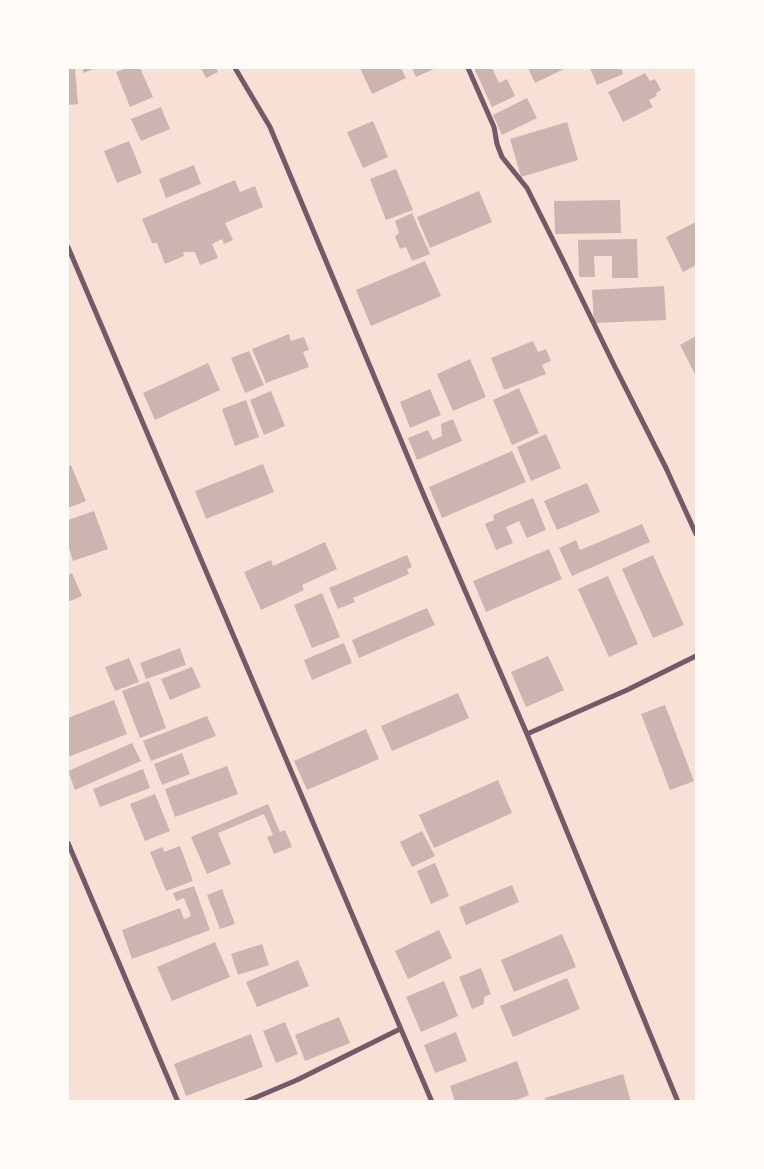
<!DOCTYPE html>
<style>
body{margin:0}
#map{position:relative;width:764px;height:1169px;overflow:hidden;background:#f7e1d7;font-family:"Space Grotesk",sans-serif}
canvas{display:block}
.frame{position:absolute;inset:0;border:69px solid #fffaf5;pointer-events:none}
</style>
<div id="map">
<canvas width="764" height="1169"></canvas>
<div class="frame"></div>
</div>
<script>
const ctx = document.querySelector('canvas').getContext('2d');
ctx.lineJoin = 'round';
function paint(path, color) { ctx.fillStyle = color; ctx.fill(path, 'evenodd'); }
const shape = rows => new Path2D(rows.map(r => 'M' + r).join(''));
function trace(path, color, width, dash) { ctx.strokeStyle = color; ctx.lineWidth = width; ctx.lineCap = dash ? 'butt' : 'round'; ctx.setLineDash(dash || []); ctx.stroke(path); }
paint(shape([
 [68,68,75,68,78,104,68,105],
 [82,68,96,68,84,73],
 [127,68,140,68,153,97,130,107,116,72],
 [201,68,216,68,218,72,206,78],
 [360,68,401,68,406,78,372,94],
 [412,68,433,68,434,69,416,77],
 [474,68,492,68,499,83,507,79,515,96,492,107],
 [528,68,566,68,535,83],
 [590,68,621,68,623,74,597,85],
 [645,73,650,81,655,79,661,90,656,93,657,96,649,100,653,107,623,122,608,92],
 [527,98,537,118,502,135,493,115],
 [161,107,170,129,141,141,131,119],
 [373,121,388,157,363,168,347,132],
 [567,122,578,160,521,177,510,139],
 [129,141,142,173,117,183,104,151],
 [194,165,201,184,166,198,159,179],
 [396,169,413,210,386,220,370,179],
 [235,180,240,192,255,186,263,207,225,223,233,240,224,244,222,239,212,244,218,258,200,265,195,252,183,252,184,256,165,264,157,243,152,243,142,219],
 [479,191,492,222,430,248,417,217],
 [620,200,621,233,555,234,554,201],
 [412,213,430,254,412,261,406,247,400,249,395,236,399,233,395,221],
 [696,222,696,265,683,272,666,237],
 [637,239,638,278,612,278,612,256,594,256,595,277,579,277,578,240],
 [425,261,441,296,371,326,356,290],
 [664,286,666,320,594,323,592,290],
 [289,334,291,341,304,337,309,350,303,352,309,367,266,383,252,349],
 [696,336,696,376,680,345],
 [533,341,538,352,546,349,551,361,542,365,546,374,504,390,491,358],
 [249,351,264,385,245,393,231,358],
 [470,359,486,397,453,411,437,374],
 [208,363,220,390,155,420,143,393],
 [519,388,539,433,512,445,493,400],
 [430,389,441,415,410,428,400,402],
 [271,391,285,426,264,435,250,400],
 [246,400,259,437,235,446,222,409],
 [453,419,462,441,417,460,408,438,428,430,433,440,442,436,441,424],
 [546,434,561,468,531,481,517,447],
 [512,451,526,482,442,518,429,487],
 [263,464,274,492,206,519,195,491],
 [71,465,86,501,68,508,68,467],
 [587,483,600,512,557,530,544,501],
 [533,498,546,530,527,538,519,521,506,527,513,543,496,550,485,524,494,520,493,515],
 [94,511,108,549,73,561,68,545,68,520],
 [642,524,650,542,572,576,559,548,576,540,580,550],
 [325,542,337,569,302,585,304,590,261,610,244,572,271,560,273,566],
 [549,549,562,579,486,612,473,581],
 [407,555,412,567,407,569,409,574,353,598,355,602,338,609,329,588],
 [653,555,684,625,653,638,622,569],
 [72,573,82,596,68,602,68,575],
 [608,576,638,644,609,657,578,589],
 [322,593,340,637,312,648,294,605],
 [427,608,435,625,359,658,352,640],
 [344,643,352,663,312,680,304,660],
 [180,648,186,665,146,679,140,663],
 [548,656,564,690,526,707,511,672],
 [129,658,139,682,115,691,105,667],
 [192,667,201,687,170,700,161,679],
 [149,681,166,728,140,738,122,691],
 [458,693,469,718,392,751,381,726],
 [114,700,127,734,68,757,68,718],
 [665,705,694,781,670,790,641,714],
 [207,716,216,736,151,761,143,741],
 [366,729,379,759,307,790,294,761],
 [132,743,141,761,75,790,68,771],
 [182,753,190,774,162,785,154,764],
 [227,766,238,794,175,817,165,789],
 [143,769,150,788,100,807,93,789],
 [498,780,512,813,434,848,419,815],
 [155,794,170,831,145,841,130,804],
 [268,804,280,832,285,830,292,847,274,854,267,837,273,835,264,814,218,833,231,864,207,874,191,837],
 [422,831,435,856,412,867,400,842],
 [180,846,193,881,166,891,150,852,163,847,164,852],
 [435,863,449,896,431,904,417,871],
 [512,885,519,902,466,925,459,907],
 [194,886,210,930,132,959,122,930,180,908,184,919,191,916,184,898,176,901,173,893],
 [222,889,235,924,220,929,207,895],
 [439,930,452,958,408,979,395,951],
 [562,934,576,967,514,992,501,960],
 [215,942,230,977,172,1001,157,967],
 [262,944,269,965,238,975,231,954],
 [298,960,309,986,257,1007,246,982],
 [481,968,491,994,484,997,484,1004,472,1009,459,977],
 [567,978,580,1009,513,1037,500,1006],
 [444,981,458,1016,421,1032,406,997],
 [339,1017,350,1043,305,1061,295,1035],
 [285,1022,298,1054,276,1063,263,1031],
 [456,1032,467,1061,435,1073,424,1045],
 [251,1034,263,1067,186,1096,174,1064],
 [517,1061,529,1095,512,1102,455,1102,450,1086],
 [623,1074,631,1102,546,1102,545,1098]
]), '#ccb4b1');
trace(shape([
 [235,68,270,127,425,498,527,734,678,1102],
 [468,68,494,127,497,144,502,157,527,188,558,250,614,365,666,468,696,534],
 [68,247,432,1102],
 [527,734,627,690,696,656],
 [68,843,178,1102],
 [245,1102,297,1080,400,1029]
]), '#755966', 5);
</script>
